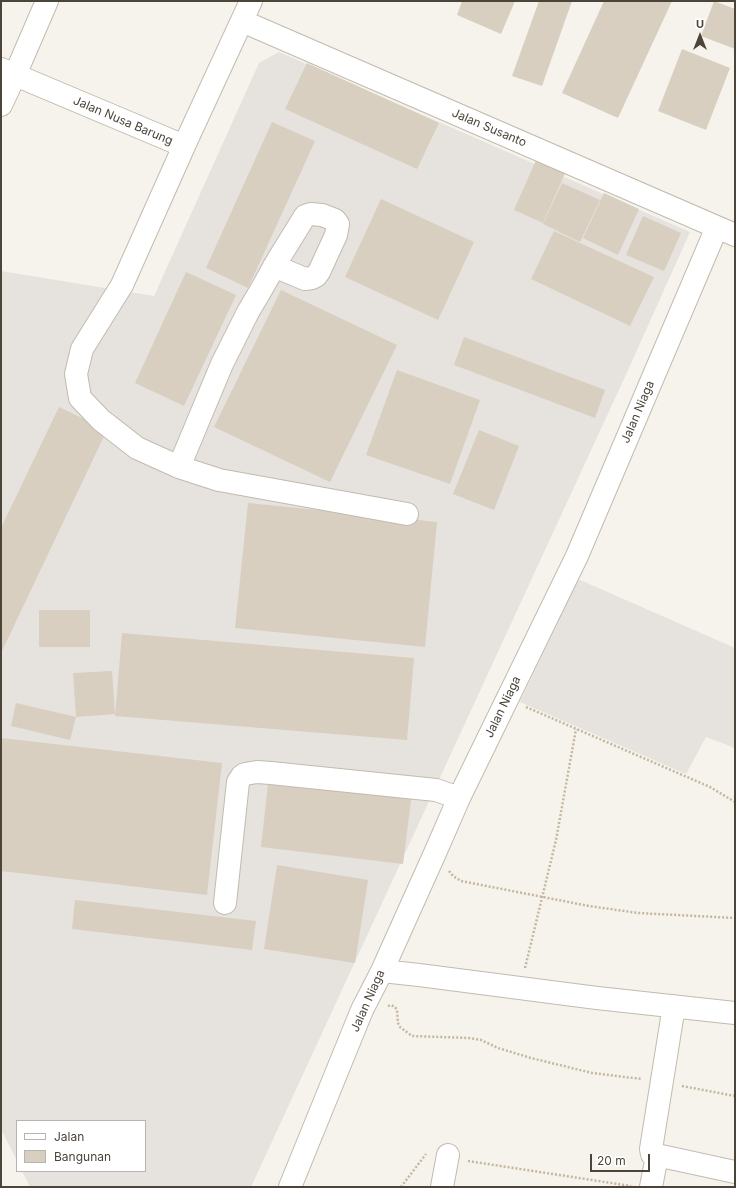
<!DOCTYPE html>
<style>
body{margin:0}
#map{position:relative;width:736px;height:1188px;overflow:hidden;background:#f6f3ec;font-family:Inter,sans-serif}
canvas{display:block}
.frame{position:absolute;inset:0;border:2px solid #4b4439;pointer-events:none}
.legend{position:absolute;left:16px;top:1120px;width:130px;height:52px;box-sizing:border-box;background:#fff;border:1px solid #b7b4b0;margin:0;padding:5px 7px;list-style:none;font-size:12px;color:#4b4439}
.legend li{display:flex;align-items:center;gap:8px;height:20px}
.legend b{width:20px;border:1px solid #b7b4b0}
.north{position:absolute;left:680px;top:16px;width:40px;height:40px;-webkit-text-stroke:3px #fff;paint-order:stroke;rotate:0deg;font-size:11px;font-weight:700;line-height:16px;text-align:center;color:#4b4439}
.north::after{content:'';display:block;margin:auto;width:14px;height:18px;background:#4b4439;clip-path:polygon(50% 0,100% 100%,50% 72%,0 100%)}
.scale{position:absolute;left:590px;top:1154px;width:60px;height:18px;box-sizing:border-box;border:2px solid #4b4439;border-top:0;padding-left:5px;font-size:12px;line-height:14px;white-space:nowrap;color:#4b4439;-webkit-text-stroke:3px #fff;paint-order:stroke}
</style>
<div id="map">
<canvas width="736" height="1188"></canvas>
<div class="frame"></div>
<ul class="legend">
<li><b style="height:5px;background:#fff"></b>Jalan</li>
<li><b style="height:11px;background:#d8cfc1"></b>Bangunan</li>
</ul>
<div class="north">U</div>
<div class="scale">20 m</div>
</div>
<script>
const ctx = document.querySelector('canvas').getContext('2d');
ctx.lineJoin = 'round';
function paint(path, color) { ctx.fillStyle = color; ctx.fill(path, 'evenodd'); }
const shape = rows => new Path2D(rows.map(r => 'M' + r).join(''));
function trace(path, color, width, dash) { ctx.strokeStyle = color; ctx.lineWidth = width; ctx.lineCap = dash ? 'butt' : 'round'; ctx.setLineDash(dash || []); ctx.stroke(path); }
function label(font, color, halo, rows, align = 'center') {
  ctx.font = font + ' Inter,sans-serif'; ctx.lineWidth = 4; ctx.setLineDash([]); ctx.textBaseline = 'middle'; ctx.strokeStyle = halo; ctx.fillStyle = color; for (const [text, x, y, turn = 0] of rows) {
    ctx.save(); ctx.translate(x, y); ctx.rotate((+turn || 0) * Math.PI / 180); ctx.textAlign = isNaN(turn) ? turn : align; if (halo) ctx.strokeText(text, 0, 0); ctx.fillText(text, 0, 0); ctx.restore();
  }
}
paint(shape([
 [279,52,690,232,629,368,251,1187,30,1187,22,1171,145,1171,145,1121,17,1121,17,1161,1,1129,1,271,154,296,259,63],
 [578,579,735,648,735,748,706,737,686,774,520,702]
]), '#e6e2dd');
paint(shape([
 [462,1,515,1,501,34,457,15],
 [539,1,572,1,542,86,512,76],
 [604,1,672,1,618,118,562,93],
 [714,1,735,9,735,49,701,36],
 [682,49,730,68,706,130,658,111],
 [307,63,439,123,417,169,285,109],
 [272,122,315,141,248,288,206,268],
 [537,158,566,171,543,223,514,210],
 [562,183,600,200,580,242,543,224],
 [604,193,639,209,618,255,583,238],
 [381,199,474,242,438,320,345,277],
 [643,216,681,233,664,271,626,255],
 [554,231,654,277,630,326,531,279],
 [186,272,236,295,184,406,135,383],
 [281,290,397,345,330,482,214,427],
 [464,337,605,390,595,418,454,365],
 [397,370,480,400,450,484,366,455],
 [59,407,107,430,1,653,1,528],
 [479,430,519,446,494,510,453,494],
 [248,503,437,522,425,647,235,628],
 [39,610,90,610,90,647,39,647],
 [122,633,414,658,407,740,115,716],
 [112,671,115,714,76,717,70,740,11,726,16,703,76,717,73,673],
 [1,738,222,763,207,895,1,871],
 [269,775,412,792,403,864,261,847],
 [277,865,368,880,355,963,264,949],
 [75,900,256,921,252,950,72,929]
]), '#d8cfc1');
const minor = shape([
 [242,21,735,235],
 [1,69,184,146,251,1],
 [1,105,15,75,47,1],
 [184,146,122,285,82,349,76,374,80,398,101,420,137,448,179,467,219,480,407,514],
 [179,467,222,364,248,312,261,290,279,258,305,216,311,214,322,215,335,220,338,224,336,235,319,272,316,276,312,278,305,279,274,266],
 [225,903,238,782,242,776,245,774,257,772,271,773,436,790,459,798],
 [382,971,419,975,597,998,735,1013],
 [674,1006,651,1149,652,1154,735,1172],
 [290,1187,362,1010,382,971,435,853,459,798,577,556,717,227],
 [442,1187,448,1155],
 [651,1187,657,1156]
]);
trace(minor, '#c2bbae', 24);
trace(shape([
 [526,707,710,787,735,802],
 [449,871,453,876,461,881,589,906,638,913,735,918],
 [525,968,556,840,576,729],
 [388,1006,391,1005,395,1007,397,1010,398,1023,400,1027,412,1036,469,1038,481,1040,498,1048,531,1058,592,1073,642,1079],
 [682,1086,735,1096],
 [468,1161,631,1186],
 [401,1187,426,1154]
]), '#c4b79f', 2.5, [2, 2]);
trace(minor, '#fff', 22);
label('12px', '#4b4439', '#fff', [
 ["Jalan Nusa Barung",123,121,23],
 ["Jalan Susanto",489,128,23],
 ["Jalan Niaga",638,412,-67],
 ["Jalan Niaga",503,707,-64],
 ["Jalan Niaga",368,1001,-66]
]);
</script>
